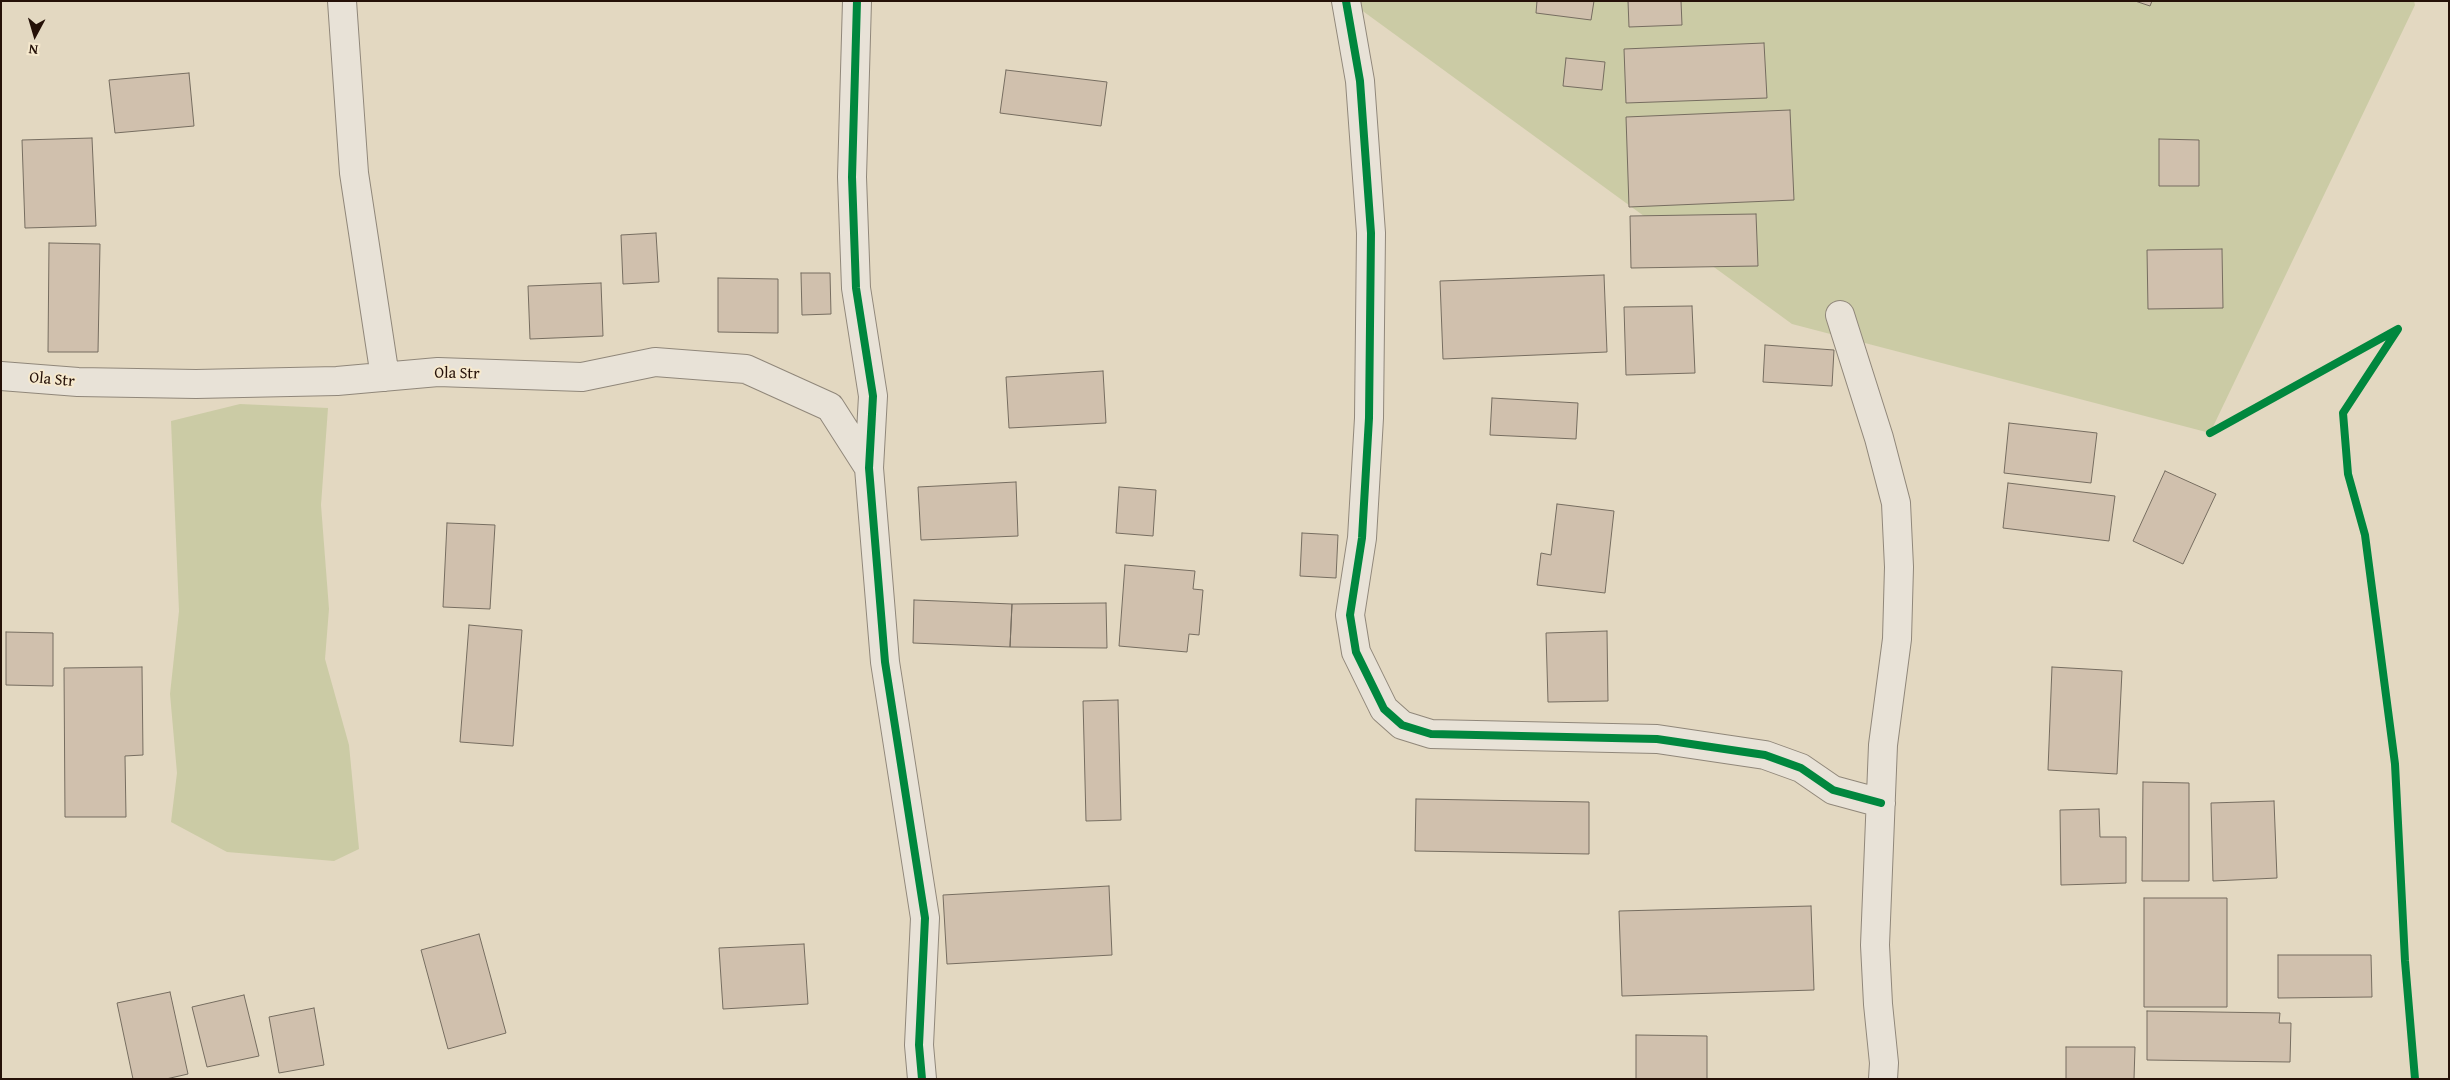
<!DOCTYPE html>
<style>
body{margin:0}
#map{position:relative;width:2450px;height:1080px;overflow:hidden;background:#e3d8c1;font-family:"Gentium Book Plus",serif}
canvas{display:block}
.frame{position:absolute;inset:0;border:2px solid #251108;pointer-events:none}
.north{position:absolute;left:10px;top:10px;width:50px;height:50px;-webkit-text-stroke:4px #f6e9ce;paint-order:stroke;rotate:186deg;font-size:14px;font-weight:700;line-height:20px;text-align:center;color:#251108}
.north::after{content:'';display:block;margin:auto;width:18px;height:22px;background:#251108;clip-path:polygon(50% 0,100% 100%,50% 72%,0 100%)}
</style>
<div id="map">
<canvas width="2450" height="1080"></canvas>
<div class="frame"></div>
<div class="north">N</div>
</div>
<script>
const ctx = document.querySelector('canvas').getContext('2d');
ctx.lineJoin = 'round';
function paint(path, color) { ctx.fillStyle = color; ctx.fill(path, 'evenodd'); }
const shape = rows => new Path2D(rows.map(r => 'M' + r).join(''));
function trace(path, color, width, dash) { ctx.strokeStyle = color; ctx.lineWidth = width; ctx.lineCap = dash ? 'butt' : 'round'; ctx.setLineDash(dash || []); ctx.stroke(path); }
function label(font, color, halo, rows, align = 'center') {
  ctx.font = font + ' "Gentium Book Plus",serif'; ctx.lineWidth = 4; ctx.setLineDash([]); ctx.textBaseline = 'middle'; ctx.strokeStyle = halo; ctx.fillStyle = color; for (const [text, x, y, turn = 0] of rows) {
    ctx.save(); ctx.translate(x, y); ctx.rotate((+turn || 0) * Math.PI / 180); ctx.textAlign = isNaN(turn) ? turn : align; if (halo) ctx.strokeText(text, 0, 0); ctx.fillText(text, 0, 0); ctx.restore();
  }
}
paint(shape([
 [1349,1,2414,1,2415,5,2210,433,1792,324],
 [240,404,328,408,321,505,329,609,325,659,349,745,359,849,334,861,227,852,171,822,177,773,170,694,179,611,171,421]
]), '#cbcba5');
const building = shape([
 [1537,1,1594,1,1591,20,1536,13,1537,1],
 [1628,1,1681,1,1682,25,1629,27,1628,1],
 [2135,1,2152,1,2150,6,2135,1],
 [1764,43,1767,98,1626,103,1624,49,1764,43],
 [1566,58,1605,62,1602,90,1563,86,1566,58],
 [1006,70,1107,82,1101,126,1000,113,1006,70],
 [189,73,194,126,115,133,109,80,189,73],
 [1790,110,1794,200,1629,207,1626,117,1790,110],
 [92,138,96,226,25,228,22,140,92,138],
 [2159,139,2199,140,2199,186,2159,186,2159,139],
 [1756,214,1758,266,1631,268,1630,216,1756,214],
 [656,233,659,282,623,284,621,235,656,233],
 [49,243,100,244,98,352,48,352,49,243],
 [2222,249,2223,308,2148,309,2147,250,2222,249],
 [801,273,830,273,831,314,802,315,801,273],
 [1604,275,1607,352,1443,359,1440,281,1604,275],
 [718,278,778,279,778,333,718,332,718,278],
 [601,283,603,336,530,339,528,286,601,283],
 [1692,306,1695,373,1626,375,1624,307,1692,306],
 [1765,345,1834,350,1832,386,1763,382,1765,345],
 [1103,371,1106,423,1009,428,1006,377,1103,371],
 [1492,398,1578,403,1576,439,1490,435,1492,398],
 [2009,423,2097,433,2091,483,2004,473,2009,423],
 [2165,471,2216,494,2183,564,2133,541,2165,471],
 [1016,482,1018,536,921,540,918,487,1016,482],
 [2008,483,2115,496,2109,541,2003,528,2008,483],
 [1119,487,1156,490,1153,536,1116,533,1119,487],
 [1557,504,1614,511,1605,593,1537,585,1541,553,1551,555,1557,504],
 [447,523,495,525,490,609,443,607,447,523],
 [1302,533,1338,535,1336,578,1300,576,1302,533],
 [1125,565,1195,571,1193,589,1203,590,1199,635,1189,634,1187,652,1119,646,1125,565],
 [914,600,1012,604,1010,647,913,643,914,600],
 [1106,603,1107,648,1010,647,1012,604,1106,603],
 [469,625,522,630,513,746,460,742,469,625],
 [1607,631,1608,701,1548,702,1546,633,1607,631],
 [6,632,53,633,53,686,6,685,6,632],
 [142,667,143,755,125,756,126,817,65,817,64,668,142,667],
 [2052,667,2122,671,2117,774,2048,770,2052,667],
 [1118,700,1121,820,1086,821,1083,701,1118,700],
 [2143,782,2189,783,2189,881,2142,881,2143,782],
 [1416,799,1589,802,1589,854,1415,851,1416,799],
 [2274,801,2277,878,2213,881,2211,803,2274,801],
 [2099,809,2100,837,2126,837,2126,883,2061,885,2060,810,2099,809],
 [1109,886,1112,955,947,964,943,895,1109,886],
 [2144,898,2227,898,2227,1007,2144,1007,2144,898],
 [1811,906,1814,990,1622,996,1619,911,1811,906],
 [479,934,506,1033,448,1049,421,950,479,934],
 [804,944,808,1004,723,1009,719,948,804,944],
 [2278,955,2371,955,2372,997,2278,998,2278,955],
 [170,992,188,1074,166,1079,133,1079,117,1003,170,992],
 [244,995,259,1056,207,1067,192,1007,244,995],
 [314,1008,324,1065,279,1073,269,1017,314,1008],
 [2147,1011,2280,1013,2279,1023,2291,1023,2290,1062,2147,1060,2147,1011],
 [1636,1035,1707,1036,1707,1079,1636,1079,1636,1035],
 [2066,1047,2135,1047,2134,1079,2066,1079,2066,1047]
]);
paint(building, '#d0c0ad');
trace(building, '#766d60', 1);
const minor = shape([
 [342,1,354,173,385,377],
 [857,1,852,177,856,288,873,396,869,468,885,662,925,918,919,1045,922,1079],
 [1346,1,1360,81,1371,233,1369,418,1362,538,1350,615,1356,652,1384,709,1402,725,1431,734,1657,739,1765,755,1801,768,1833,790,1881,803],
 [1840,315,1879,438,1896,503,1899,567,1897,639,1883,745,1875,945,1878,1004,1884,1063,1883,1079],
 [1,376,78,382,196,384,337,381,438,372,582,377,655,362,746,369,830,407,869,468]
]);
trace(minor, '#90877a', 30);
trace(minor, '#e8e2d7', 28);
trace(shape([
 [857,1,852,177,856,288,873,396,869,468,885,662,925,918,919,1045,922,1079],
 [1346,1,1360,81,1371,233,1369,418,1362,538,1350,615,1356,652,1384,709,1402,725,1431,734,1657,739,1765,755,1801,768,1833,790,1881,803],
 [2210,433,2398,329,2343,413,2348,474,2365,535,2395,764,2405,961,2415,1079]
]), '#00873e', 8);
label('16px', '#251108', '#f6e9ce', [
 ["Ola Str",457,374,1],
 ["Ola Str",52,380,5]
]);
</script>
